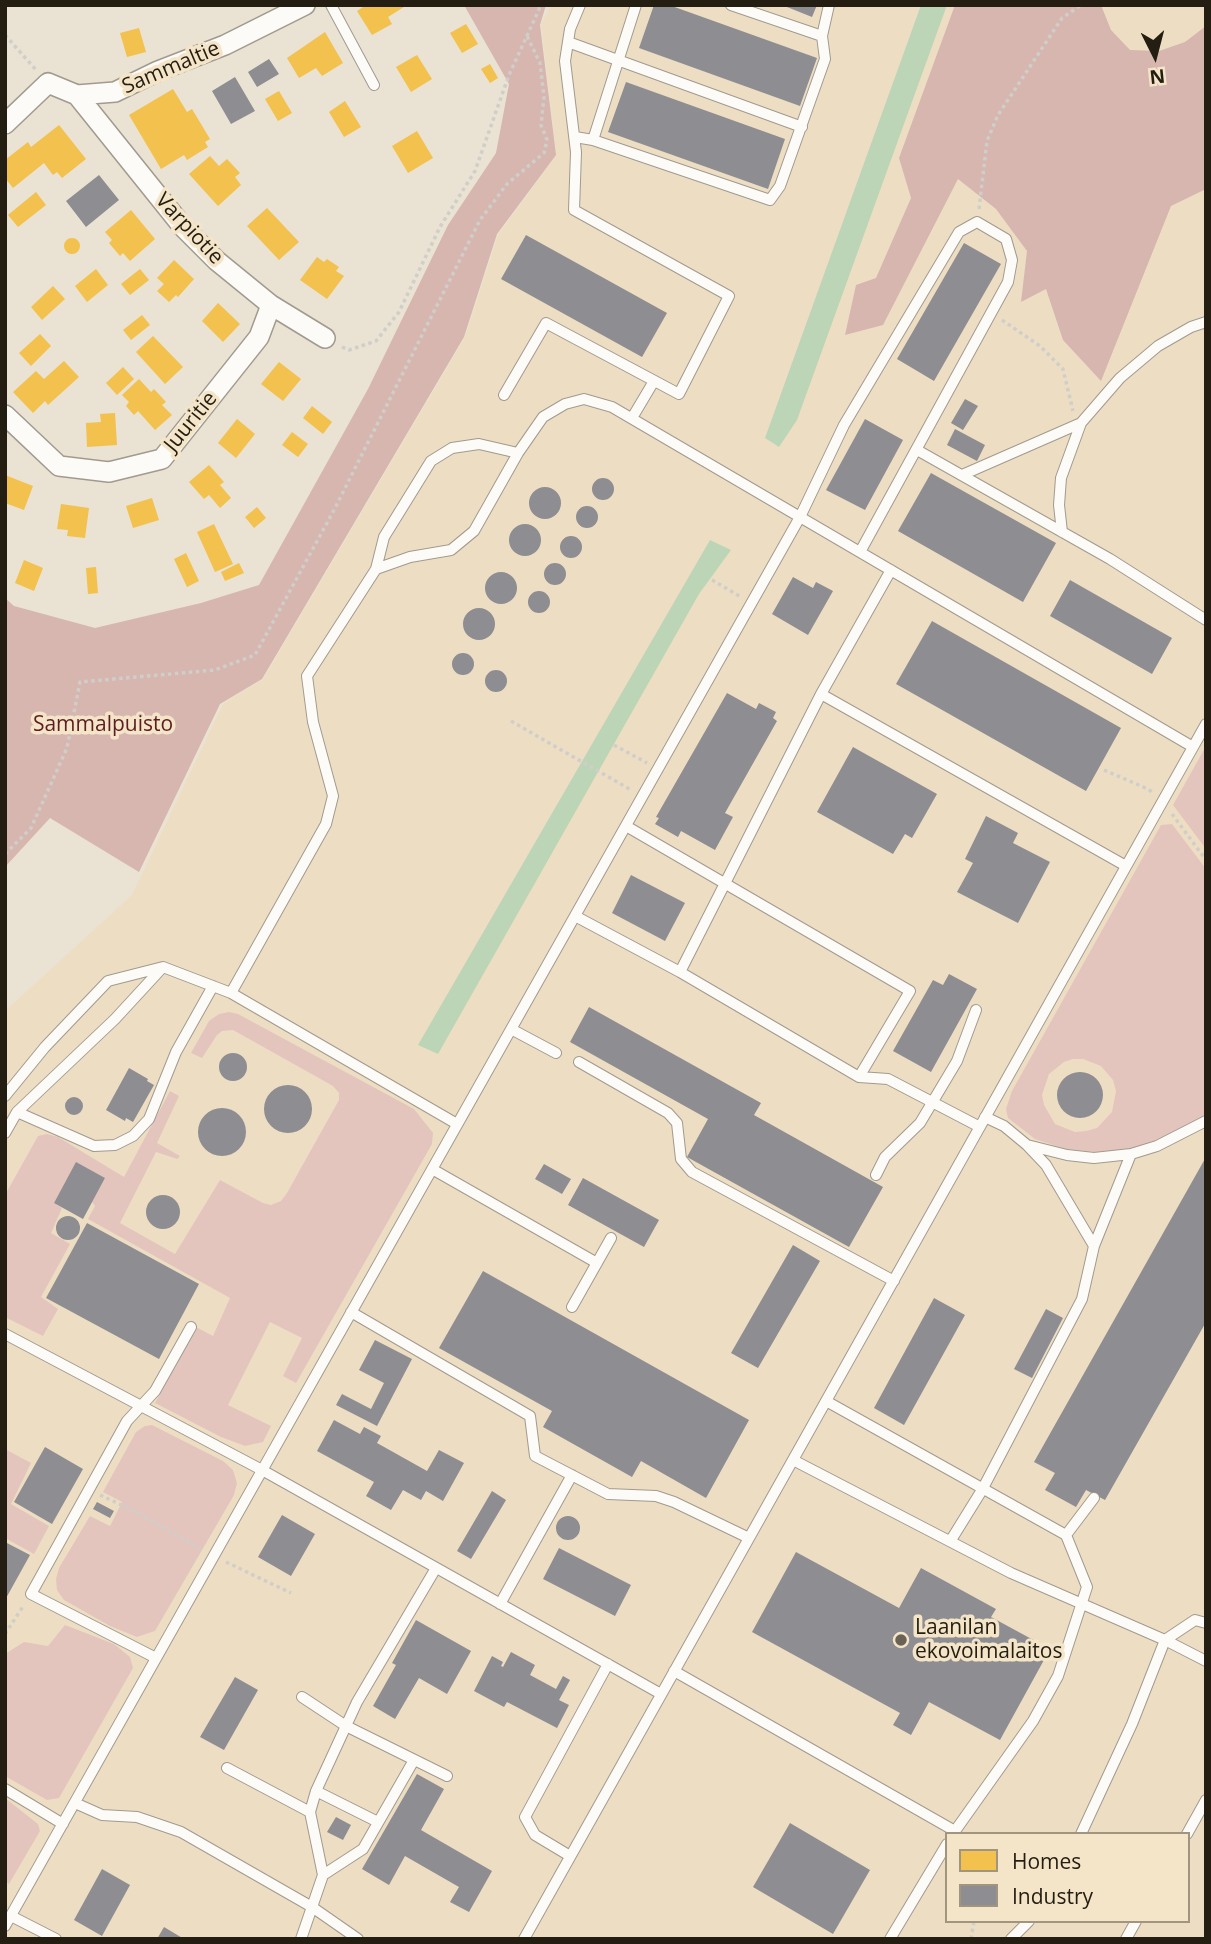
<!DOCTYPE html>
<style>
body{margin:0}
#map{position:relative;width:1211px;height:1944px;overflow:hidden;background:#eae2d2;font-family:"Open Sans",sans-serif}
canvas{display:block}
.frame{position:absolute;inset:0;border:7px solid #231d12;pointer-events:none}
.legend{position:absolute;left:945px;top:1832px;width:245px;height:91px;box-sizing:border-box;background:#f5e5c8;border:2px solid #a1957f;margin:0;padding:9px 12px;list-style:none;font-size:21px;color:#231d12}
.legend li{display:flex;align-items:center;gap:14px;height:35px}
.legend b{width:35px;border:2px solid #a1957f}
.north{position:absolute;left:1120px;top:21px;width:70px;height:70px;-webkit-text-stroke:5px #f5e5c8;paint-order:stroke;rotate:174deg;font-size:19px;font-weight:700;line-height:28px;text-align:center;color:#231d12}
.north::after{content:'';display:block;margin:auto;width:24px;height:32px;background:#231d12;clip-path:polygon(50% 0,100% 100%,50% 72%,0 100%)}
</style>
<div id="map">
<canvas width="1211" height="1944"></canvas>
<div class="frame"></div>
<ul class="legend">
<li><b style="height:19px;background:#f2c14e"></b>Homes</li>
<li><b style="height:19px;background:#8d8d92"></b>Industry</li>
</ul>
<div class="north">N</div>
</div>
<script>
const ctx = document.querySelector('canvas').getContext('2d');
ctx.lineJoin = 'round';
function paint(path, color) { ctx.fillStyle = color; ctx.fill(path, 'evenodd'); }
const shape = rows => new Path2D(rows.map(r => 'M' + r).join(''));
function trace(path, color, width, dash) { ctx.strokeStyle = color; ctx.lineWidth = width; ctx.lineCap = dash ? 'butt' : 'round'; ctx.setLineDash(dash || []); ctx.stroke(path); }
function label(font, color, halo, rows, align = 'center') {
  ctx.font = font + ' "Open Sans",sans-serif'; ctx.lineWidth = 7; ctx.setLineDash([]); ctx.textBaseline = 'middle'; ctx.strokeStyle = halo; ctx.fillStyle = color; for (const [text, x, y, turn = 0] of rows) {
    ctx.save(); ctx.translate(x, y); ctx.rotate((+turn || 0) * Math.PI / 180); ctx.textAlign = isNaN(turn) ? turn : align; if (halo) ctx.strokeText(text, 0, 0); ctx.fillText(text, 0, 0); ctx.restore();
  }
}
paint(shape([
 [551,5,1206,5,1206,1939,5,1939,5,1011,132,895,223,704,263,679,465,337,498,235,556,155,541,24],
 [947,1834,1188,1834,1188,1921,947,1921]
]), '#eddec3');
paint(shape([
 [1206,746,1206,849,1173,805],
 [1172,824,1206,869,1206,1115,1159,1139,1130,1149,1095,1152,1065,1149,1035,1139,1008,1118,1006,1109,1012,1091,1161,825],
 [1073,1059,1083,1059,1101,1066,1113,1080,1116,1091,1112,1112,1097,1128,1086,1131,1075,1132,1055,1124,1044,1105,1042,1095,1049,1074,1064,1062],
 [229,1012,238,1014,414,1109,433,1133,432,1144,296,1383,283,1376,302,1338,270,1322,228,1405,271,1426,263,1442,245,1446,221,1437,155,1403,196,1327,213,1336,230,1298,88,1219,95,1206,92,1202,105,1178,76,1163,54,1203,62,1208,51,1233,70,1244,41,1297,58,1309,43,1336,5,1317,5,1195,38,1136,47,1134,58,1137,124,1177,170,1091,179,1096,157,1143,180,1156,177,1159,156,1152,120,1223,175,1254,220,1180,263,1203,271,1205,281,1201,287,1193,339,1100,339,1093,333,1086,233,1030,222,1031,217,1035,202,1058,191,1053,209,1021,219,1014],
 [152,1425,223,1461,233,1470,237,1483,234,1495,155,1631,137,1637,110,1626,64,1600,57,1590,56,1579,59,1568,90,1516,110,1526,122,1502,103,1492,136,1432,145,1426],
 [5,1449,31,1463,11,1504,49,1526,34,1554,5,1538],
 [65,1625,114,1644,130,1657,133,1668,59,1798,47,1800,5,1776,5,1654,24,1642,48,1646],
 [5,1798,38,1824,40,1831,9,1884,5,1881]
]), '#e3c5be');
paint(shape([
 [464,5,546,5,540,25,556,155,497,234,464,337,262,679,220,704,139,872,50,818,5,867,5,598,14,606,95,628,201,603,259,585,368,389,448,225,496,153,509,84],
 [955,5,1101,5,1111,30,1130,50,1159,51,1185,42,1206,26,1206,189,1171,206,1101,381,1063,340,1046,289,1021,302,1027,251,996,209,958,179,883,325,845,335,856,285,876,278,911,198,899,158]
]), '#d6b6af');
paint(shape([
 [921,5,947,5,797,420,779,447,765,438],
 [710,540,731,550,699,594,438,1054,418,1045]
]), '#bcd5b7');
paint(shape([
 [366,5,407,5,388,17,392,24,372,35,357,11],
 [466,24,478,44,462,53,450,33],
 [139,28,146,52,127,57,120,33],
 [325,32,343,63,322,76,316,68,299,78,287,58],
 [417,55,432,79,411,92,396,67],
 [490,64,498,78,490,83,481,69],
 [173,89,187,112,192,109,210,139,205,142,208,147,187,160,184,155,161,169,129,115],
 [279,91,292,113,278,121,265,99],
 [345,101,361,127,344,137,329,112],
 [59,125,86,159,62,178,57,172,53,175,44,163,13,188,5,178,5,160,28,142,31,147],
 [417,131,433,158,408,173,392,146],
 [210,156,219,166,227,159,240,173,235,177,241,185,218,206,189,174],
 [36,192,46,205,18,227,8,215],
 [267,208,299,242,279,260,247,226],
 [131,210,155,239,130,261,123,253,120,256,109,243,112,240,105,232],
 '64 246a8 8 0 1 1 16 0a8 8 0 1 1-16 0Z',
 [317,257,324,262,327,259,339,267,336,271,344,276,327,299,300,280],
 [174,260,194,279,178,297,176,295,169,302,157,291,164,284,157,278],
 [96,269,108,285,87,302,75,286],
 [140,269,149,280,130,295,121,284],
 [53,286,65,299,42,320,31,307],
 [218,303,240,324,223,342,202,321],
 [142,315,150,325,131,340,123,330],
 [40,334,51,346,31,366,19,353],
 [153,336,183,367,165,384,136,352],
 [64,361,79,377,48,405,45,401,33,413,13,392,36,371,44,379],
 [279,362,301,379,283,401,261,384],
 [123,367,134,379,117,395,106,383],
 [139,379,151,392,154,389,166,402,162,405,172,415,155,430,138,411,134,415,126,406,129,402,122,395],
 [312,406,332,422,323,434,303,418],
 [115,413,117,445,87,447,86,423,101,422,100,414],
 [237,419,255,434,236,458,218,443],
 [292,432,308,444,298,457,282,445],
 [209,465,224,482,220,485,231,498,220,508,209,495,204,499,189,482],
 [5,475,33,486,24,510,5,503],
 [152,498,159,520,133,528,126,506],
 [61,504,89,508,85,538,67,536,68,530,57,529],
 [257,507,266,518,254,528,245,517],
 [214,524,233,564,215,572,197,532],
 [186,553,199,581,187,587,174,559],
 [24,560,43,568,34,591,15,583],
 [239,563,244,573,225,581,221,572],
 [96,567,98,593,88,594,86,568]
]), '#f2c14e');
paint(shape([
 [654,5,669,5,817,58,800,106,639,48],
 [782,5,817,5,812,17],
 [269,59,279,74,257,87,248,72],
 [235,77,255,111,231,124,212,91],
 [626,82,785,139,768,189,608,132],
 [99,175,119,200,86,227,66,201],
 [526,235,667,313,642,357,501,279],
 [964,243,1001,264,934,381,897,359],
 [965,399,978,406,963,430,951,423],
 [865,419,903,440,865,510,826,490],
 [955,429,985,445,977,461,947,445],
 [931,473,1056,543,1023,602,898,531],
 '592 489a11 11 0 1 1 22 0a11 11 0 1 1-22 0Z',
 '529 503a16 16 0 1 1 32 0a16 16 0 1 1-32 0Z',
 '576 517a11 11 0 1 1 22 0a11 11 0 1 1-22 0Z',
 '509 540a16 16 0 1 1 32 0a16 16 0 1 1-32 0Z',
 '560 547a11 11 0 1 1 22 0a11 11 0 1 1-22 0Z',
 '544 574a11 11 0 1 1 22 0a11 11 0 1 1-22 0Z',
 '485 588a16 16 0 1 1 32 0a16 16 0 1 1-32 0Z',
 [793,577,813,588,816,582,833,591,808,635,772,614],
 [1070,580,1172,638,1152,674,1050,616],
 '528 602a11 11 0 1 1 22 0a11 11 0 1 1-22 0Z',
 '463 624a16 16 0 1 1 32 0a16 16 0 1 1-32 0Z',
 [932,621,1121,728,1086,791,896,684],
 '452 664a11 11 0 1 1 22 0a11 11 0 1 1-22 0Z',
 '485 681a11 11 0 1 1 22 0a11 11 0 1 1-22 0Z',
 [727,693,756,709,759,703,776,712,773,718,777,721,725,813,733,817,715,850,681,831,678,837,655,824,659,818,656,817],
 [853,747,937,794,912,838,905,834,893,854,817,812],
 [986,816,1018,833,1013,843,1050,862,1018,923,957,892,973,863,965,859],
 [631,875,685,903,665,941,612,913],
 [949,974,977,989,931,1072,893,1051,933,980,943,985],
 [589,1007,761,1103,754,1115,883,1187,849,1247,687,1157,708,1119,570,1042],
 '219 1067a14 14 0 1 1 28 0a14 14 0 1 1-28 0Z',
 [129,1068,148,1079,147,1081,154,1085,133,1122,126,1118,125,1121,106,1110],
 '1057 1095a23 23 0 1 1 46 0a23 23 0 1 1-46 0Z',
 '264 1109a24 24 0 1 1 48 0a24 24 0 1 1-48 0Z',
 '65 1106a9 9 0 1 1 18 0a9 9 0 1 1-18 0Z',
 '198 1132a24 24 0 1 1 48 0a24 24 0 1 1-48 0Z',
 [1206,1157,1206,1322,1105,1500,1086,1490,1076,1507,1045,1490,1055,1473,1034,1462],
 [76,1162,105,1178,83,1219,54,1203],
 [544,1164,571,1179,562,1194,535,1179],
 [583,1178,659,1220,644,1247,568,1205],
 '146 1212a17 17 0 1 1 34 0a17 17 0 1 1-34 0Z',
 '56 1228a12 12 0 1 1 24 0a12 12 0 1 1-24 0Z',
 [87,1223,199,1284,159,1359,46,1298],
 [793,1245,820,1261,758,1368,731,1353],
 [483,1271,749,1420,706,1498,641,1461,632,1477,543,1427,552,1411,439,1348],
 [934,1298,965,1315,904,1425,874,1408],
 [1046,1309,1063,1318,1032,1378,1014,1369],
 [375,1340,412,1359,377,1426,336,1405,342,1394,371,1409,384,1383,359,1370],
 [334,1420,360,1434,364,1427,381,1436,377,1443,427,1471,439,1450,464,1463,443,1501,426,1491,421,1500,403,1490,391,1510,366,1496,374,1482,317,1451],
 [45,1447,83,1469,52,1524,14,1502],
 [492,1491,506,1500,471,1559,457,1551],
 [97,1502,114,1511,110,1518,93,1509],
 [282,1515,315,1534,291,1576,258,1557],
 '556 1528a12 12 0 1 1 24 0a12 12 0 1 1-24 0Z',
 [5,1542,30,1555,5,1600],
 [559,1548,631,1585,615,1616,543,1579],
 [796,1552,899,1608,921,1568,996,1609,991,1617,1050,1649,1000,1740,929,1702,911,1735,893,1725,900,1713,752,1632],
 [416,1620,471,1651,447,1694,419,1678,395,1719,373,1706,396,1665,392,1663],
 [511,1652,535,1665,530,1675,556,1689,563,1676,570,1680,559,1700,569,1705,557,1728,507,1702,504,1707,474,1691,492,1656,503,1662,501,1666,503,1667],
 [235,1677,258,1690,224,1750,200,1737],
 [417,1774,444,1789,421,1830,492,1871,469,1912,450,1902,459,1887,405,1856,389,1885,362,1869],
 [336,1817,351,1825,343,1840,327,1832],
 [790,1823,870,1870,833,1934,753,1887],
 [102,1869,130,1885,102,1936,74,1920],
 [164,1927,184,1939,157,1939]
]), '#8d8d92');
const lane = shape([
 [331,5,374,85],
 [731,5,822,36],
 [568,42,802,127],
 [575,137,593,140,636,5],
 [593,140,770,200,780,186,825,59,822,36,829,5],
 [504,395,546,323,679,394,729,296,574,210,576,152,565,61,570,29,580,5],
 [632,418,654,381],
 [917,450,1110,559,1206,620],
 [962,475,1081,423],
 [1062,532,1059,505,1061,478,1081,423,1120,378,1158,346,1191,327,1206,322],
 [376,569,384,537,431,461,452,448,479,444,518,453],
 [821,694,1126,866],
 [626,826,910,991,859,1077,680,972],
 [575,916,680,972,821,694,891,570],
 [231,993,326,824,333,796,313,722,307,676,376,569,410,557,451,550,474,531,518,453,543,417,565,404,584,399,612,407,1193,747],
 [511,1029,556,1053],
 [579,1062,668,1113,677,1123,681,1159,692,1172,894,1281],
 [859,1077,888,1079,980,1127],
 [5,1096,45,1047,108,981,163,967,231,993,457,1124],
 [17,1112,94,1146,115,1145,133,1136,149,1119,176,1052,213,986],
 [5,1133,17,1112,115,1019,162,968],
 [1027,1145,1067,1155,1094,1158,1131,1154,1157,1146,1206,1121],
 [432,1169,597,1263],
 [876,1175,885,1157,920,1123,957,1061,976,1010],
 [1094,1246,1131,1154],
 [572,1307,611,1238],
 [351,1312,530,1416,535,1456,608,1494,656,1496,674,1502,749,1538],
 [5,1334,262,1470,661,1694],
 [826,1401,1066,1535,1087,1587,1058,1676,1033,1721,955,1831],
 [793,1460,1011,1573,1165,1640,1132,1724,1081,1834],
 [1066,1535,1094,1498],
 [951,1540,982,1490,1082,1299,1094,1246,1046,1165,1027,1145,1004,1126,985,1117],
 [500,1604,572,1475],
 [1165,1640,1195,1620,1206,1623],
 [1165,1640,1206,1661],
 [156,1658,31,1594,127,1421,155,1391,191,1327],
 [674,1671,955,1831,953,1834],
 [302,1697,346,1726,447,1776],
 [227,1768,310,1812],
 [5,1789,63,1824],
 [316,1791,378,1822],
 [75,1803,102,1815,137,1817,181,1832,312,1907,358,1939],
 [1187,1834,1206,1800],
 [570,1856,535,1835,525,1817,608,1664],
 [323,1875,363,1849,414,1760],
 [11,1916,56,1939],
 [5,1926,800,517,844,425,959,232,977,222,1006,239,1012,260,1008,282,860,552],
 [301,1939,323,1875,310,1812,316,1791,357,1702,436,1568],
 [524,1939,1206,724],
 [890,1939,947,1844],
 [1011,1939,1029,1921],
 [1126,1939,1136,1921]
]);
const street = shape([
 [77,95,183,227,217,261,271,305,325,338],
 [5,124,48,83,77,95,115,92,158,71,225,45,305,5],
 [5,415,59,466,109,472,162,459,259,337,271,305]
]);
trace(lane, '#a19a8e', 12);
trace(street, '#a19a8e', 22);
trace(shape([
 [5,35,37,71],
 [979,209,987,141,998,115,1062,18,1081,5],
 [1002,320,1040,346,1063,369,1073,411],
 [342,347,349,350,376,341,399,312,440,227,475,171,509,75,541,5],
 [712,580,741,597],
 [511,721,631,790],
 [614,745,647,763],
 [1104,770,1148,789,1153,793],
 [1172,814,1206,860],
 [5,854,31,828,67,748,80,682,215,670,255,655,334,510,480,220,507,184,544,153,547,140,541,125,544,97,540,63,526,34],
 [100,1495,132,1510,201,1549],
 [226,1562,291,1593],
 [5,1634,24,1605],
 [971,1939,974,1921]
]), '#d0cec9', 3.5, [3.5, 3.5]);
trace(lane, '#fcfbf8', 10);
trace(street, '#fcfbf8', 19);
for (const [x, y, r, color] of [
 [901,1640,7,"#696255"]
]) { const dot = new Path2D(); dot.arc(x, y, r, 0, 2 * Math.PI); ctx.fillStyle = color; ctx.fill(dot); trace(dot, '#f5e5c8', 2.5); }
label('21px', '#231d12', '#f5e5c8', [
 ["Sammaltie",171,68,-23],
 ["Varpiotie",189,229,47],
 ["Juuritie",191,422,-51]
]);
label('21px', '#5c1d24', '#f5e5c8', [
 ["Sammalpuisto",103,725]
]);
label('21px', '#231d12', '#f5e5c8', [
 ["Laanilan",915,1628],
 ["ekovoimalaitos",915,1652]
], 'left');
</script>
